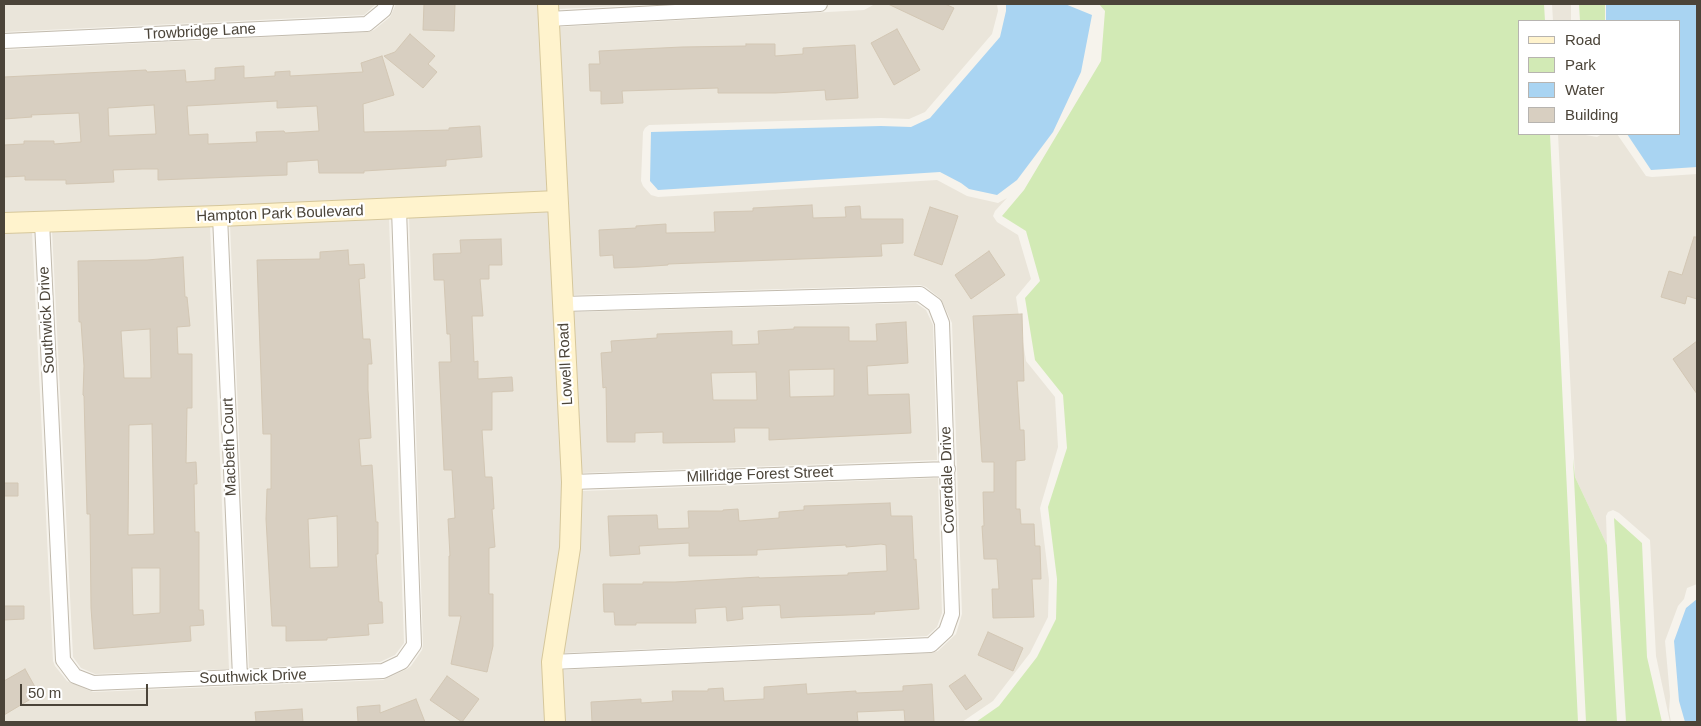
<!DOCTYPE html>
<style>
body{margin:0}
#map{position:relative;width:1701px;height:726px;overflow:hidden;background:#f6f3ec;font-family:Arial,sans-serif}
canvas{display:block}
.frame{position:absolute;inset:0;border:5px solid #4b4439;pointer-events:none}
.legend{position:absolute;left:1518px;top:20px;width:162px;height:115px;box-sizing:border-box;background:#fff;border:1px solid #b7b4b0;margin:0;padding:6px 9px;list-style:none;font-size:15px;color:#4b4439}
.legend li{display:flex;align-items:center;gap:10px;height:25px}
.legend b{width:25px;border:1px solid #b7b4b0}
.scale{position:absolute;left:20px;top:684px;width:128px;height:22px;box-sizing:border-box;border:2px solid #4b4439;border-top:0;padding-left:6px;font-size:15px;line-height:18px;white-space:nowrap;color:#4b4439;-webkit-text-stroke:4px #fff;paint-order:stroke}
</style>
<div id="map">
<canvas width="1701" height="726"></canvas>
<div class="frame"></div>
<ul class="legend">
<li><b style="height:6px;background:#fff3cd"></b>Road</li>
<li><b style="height:14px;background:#d2eab5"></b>Park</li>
<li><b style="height:14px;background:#a9d4f2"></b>Water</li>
<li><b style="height:14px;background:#d8cfc1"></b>Building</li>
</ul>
<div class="scale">50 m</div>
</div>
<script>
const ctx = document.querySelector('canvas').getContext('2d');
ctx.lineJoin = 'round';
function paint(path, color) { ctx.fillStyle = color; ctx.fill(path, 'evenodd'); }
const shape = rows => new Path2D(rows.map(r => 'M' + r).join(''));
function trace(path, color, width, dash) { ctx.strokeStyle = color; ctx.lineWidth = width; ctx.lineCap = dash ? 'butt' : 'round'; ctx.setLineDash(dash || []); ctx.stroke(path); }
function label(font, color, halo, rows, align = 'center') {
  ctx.font = font + ' Arial,sans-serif'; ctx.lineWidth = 4.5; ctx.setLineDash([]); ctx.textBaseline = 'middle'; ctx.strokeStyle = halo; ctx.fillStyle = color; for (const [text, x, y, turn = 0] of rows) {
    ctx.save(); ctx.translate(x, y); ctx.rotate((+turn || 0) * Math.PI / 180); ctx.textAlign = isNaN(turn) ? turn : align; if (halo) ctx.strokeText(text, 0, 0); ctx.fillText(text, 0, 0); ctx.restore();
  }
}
paint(shape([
 [4,4,376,4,364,15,4,32],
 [396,4,538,4,547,192,220,208,4,214,4,50,368,32,374,30,390,17],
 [558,4,660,4,558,9],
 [875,4,997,4,998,11,992,34,925,112,909,119,881,118,649,125,645,128,643,132,641,181,643,186,651,195,658,197,937,180,967,196,998,203,1007,198,995,211,993,216,997,222,1018,235,1031,279,1016,297,1026,361,1055,397,1058,447,1040,508,1049,580,1048,617,1030,653,993,701,962,722,564,722,562,670,932,653,938,651,956,634,962,614,952,323,941,299,926,287,920,285,572,295,559,27,864,10],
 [1552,4,1571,4,1571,21,1553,21],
 [1558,134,1580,134,1597,137,1602,134,1617,134,1646,176,1652,177,1697,174,1697,584,1687,588,1684,599,1678,606,1665,641,1670,696,1669,711,1671,722,1670,722,1656,656,1650,540,1619,513,1613,510,1608,512,1606,516,1607,545,1575,477],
 [548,210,562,482,560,548,543,654,542,654,545,722,4,722,4,232,32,231,53,661,55,666,67,681,93,692,383,680,407,669,411,666,422,650,423,645,409,217],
 [389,218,404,643,395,655,380,662,249,668,230,225],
 [210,225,229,669,95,674,81,668,73,657,52,230],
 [916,303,926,310,933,325,937,460,581,473,573,312],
 [938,478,942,613,937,627,927,636,563,653,582,491]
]), '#eae5da');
paint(shape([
 [1099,4,1544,4,1545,21,1520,21,1520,134,1550,134,1578,722,976,722,999,706,1037,657,1056,619,1057,579,1048,507,1067,448,1063,395,1035,360,1025,298,1040,281,1026,231,1002,216,1024,190,1101,61,1105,11],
 [1579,4,1605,4,1605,21,1580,21],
 [1573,458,1575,477,1607,545,1617,722,1586,722],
 [1614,518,1642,543,1647,657,1662,722,1626,722]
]), '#d2eab5');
paint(shape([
 [1006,4,1065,4,1092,15,1081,72,1053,132,1017,180,997,195,969,189,961,183,940,172,658,190,650,181,651,132,881,126,911,127,930,118,1000,37,1006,11],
 [1606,4,1697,4,1697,167,1651,170,1627,134,1680,134,1680,21,1606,21],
 [1697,599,1697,722,1685,722,1679,701,1674,641,1686,608]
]), '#a9d4f2');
const building = shape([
 [424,4,455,4,454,31,423,30,424,4],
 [888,4,945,4,954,8,943,30,888,4],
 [897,29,920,70,894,85,871,43,897,29],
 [410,34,435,56,428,64,437,72,423,88,384,56,395,52,410,34],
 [746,44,775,44,775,56,803,54,803,48,855,45,858,98,826,100,825,90,775,93,718,93,718,88,622,91,623,103,601,104,601,91,590,91,589,64,600,64,599,51,682,47,746,46,746,44],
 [382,56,394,95,363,104,364,132,449,130,449,128,480,126,482,157,446,160,446,166,364,171,364,173,319,173,318,160,287,162,287,175,259,176,158,180,158,169,142,169,113,170,114,182,92,183,66,184,66,180,25,180,25,176,4,177,4,145,24,144,24,141,54,141,54,144,81,142,79,113,31,115,32,117,4,119,4,77,146,70,147,72,185,70,186,82,215,80,215,68,244,66,244,78,275,76,275,72,290,71,290,76,363,72,361,63,382,56],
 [277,101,277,108,317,106,319,131,285,133,284,131,256,132,257,142,208,144,208,134,189,135,187,106,277,101],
 [154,105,156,134,109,136,108,108,154,105],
 [812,205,813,218,846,217,845,207,860,206,861,219,903,219,903,243,881,244,882,256,668,264,668,265,639,267,614,268,613,255,600,256,599,230,636,228,636,226,666,224,666,233,715,232,714,212,753,211,753,208,812,205],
 [930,207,958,216,942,265,914,255,930,207],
 [1694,237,1697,237,1697,299,1687,296,1685,304,1661,297,1669,271,1682,275,1694,237],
 [501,239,502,265,489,265,489,279,480,279,483,316,472,316,474,362,478,361,478,379,512,377,513,391,492,392,492,430,482,430,485,477,492,477,494,509,492,509,495,547,489,548,489,594,493,594,493,646,487,672,451,664,461,616,449,616,449,556,450,556,448,519,455,518,452,470,444,470,439,362,451,362,450,334,447,334,444,280,434,280,433,254,461,253,460,240,501,239],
 [348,250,349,265,364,264,365,278,359,279,363,339,370,339,372,364,368,364,368,390,371,438,359,439,361,466,372,465,376,522,378,522,378,554,376,554,379,602,382,602,383,623,368,624,369,635,327,638,327,640,286,641,286,626,272,626,266,519,267,489,271,489,271,434,263,434,257,260,320,259,320,252,348,250],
 [337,516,338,567,310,568,308,519,337,516],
 [989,251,1005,275,971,299,955,275,989,251],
 [183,257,185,297,187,297,190,326,177,327,178,354,192,354,192,408,187,408,186,463,196,462,197,484,194,484,195,532,199,532,199,610,203,610,204,625,190,626,191,641,94,649,91,608,90,514,87,514,84,396,83,395,84,366,81,322,79,322,78,261,147,260,183,257],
 [150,329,151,378,124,378,121,331,150,329],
 [152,424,154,534,128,535,129,425,152,424],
 [132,568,160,568,160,613,133,615,132,568],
 [1022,314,1024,381,1017,381,1020,430,1024,430,1025,460,1016,461,1016,509,1020,509,1021,524,1034,524,1035,546,1040,546,1041,579,1032,579,1034,617,993,618,992,589,999,589,997,559,984,559,982,526,984,526,983,492,994,492,994,462,982,462,973,316,1022,314],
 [906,322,908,363,867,366,868,395,909,394,911,433,769,440,769,428,734,428,735,442,663,443,663,432,635,433,635,442,607,442,606,387,603,388,601,353,612,352,611,341,657,338,657,334,732,331,732,345,759,344,758,331,794,329,794,327,849,327,849,341,877,341,876,324,906,322],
 [834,369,834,396,790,397,789,370,834,369],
 [756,372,757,400,713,400,711,373,756,372],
 [1697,341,1697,394,1673,359,1697,341],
 [4,483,18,483,18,496,4,496,4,483],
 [890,503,891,516,912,516,914,560,916,559,919,609,874,612,875,614,796,617,781,618,780,605,757,606,742,607,743,619,727,621,726,607,695,609,696,623,636,623,636,625,615,625,614,612,604,612,603,584,643,584,643,582,675,582,759,577,759,578,848,575,848,573,887,571,886,545,881,544,846,547,846,545,757,550,757,555,689,556,689,543,639,546,640,554,610,556,608,516,657,515,658,529,689,528,688,511,723,511,723,510,738,509,739,521,779,518,779,512,804,510,804,506,890,503],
 [4,606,24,606,24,619,4,620,4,606],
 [988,632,1023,648,1013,671,978,655,988,632],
 [25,669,39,694,4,715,4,681,25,669],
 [965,675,982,699,966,710,949,686,965,675],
 [447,676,479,699,462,722,430,700,447,676],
 [806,684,807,694,856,691,856,693,903,691,903,686,932,684,934,722,905,722,904,710,857,712,858,722,592,722,591,702,641,699,641,703,673,701,672,691,708,691,708,689,723,688,724,701,764,699,764,687,806,684],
 [416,699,425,722,358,722,357,707,380,705,380,713,416,699],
 [302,709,303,722,256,722,255,712,302,709]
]);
paint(building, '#d8cfc1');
trace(building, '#d3c7b4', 1);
const street = shape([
 [549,19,820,4],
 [4,41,367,24,384,10,386,4],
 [220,216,240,677],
 [42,222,63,660,75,676,93,683,383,671,402,662,414,645,399,209],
 [572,482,948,469],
 [552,662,931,645,946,631,952,614,942,323,935,305,920,294,563,304]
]);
const secondary = shape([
 [548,4,572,482,570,548,552,662,555,722],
 [4,223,220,216,557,201]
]);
trace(street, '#c2bbae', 16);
trace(secondary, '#d6c79b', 22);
trace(street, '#fff', 14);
trace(secondary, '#fff3cd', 20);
label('15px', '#4b4439', '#fff', [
 ["Trowbridge Lane",200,32,-3],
 ["Hampton Park Boulevard",280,214,-2],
 ["Southwick Drive",47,320,-93],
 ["Lowell Road",566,364,-93],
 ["Macbeth Court",230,447,-92],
 ["Millridge Forest Street",760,475,-2],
 ["Coverdale Drive",948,480,-92],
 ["Southwick Drive",253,677,-2]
]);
</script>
